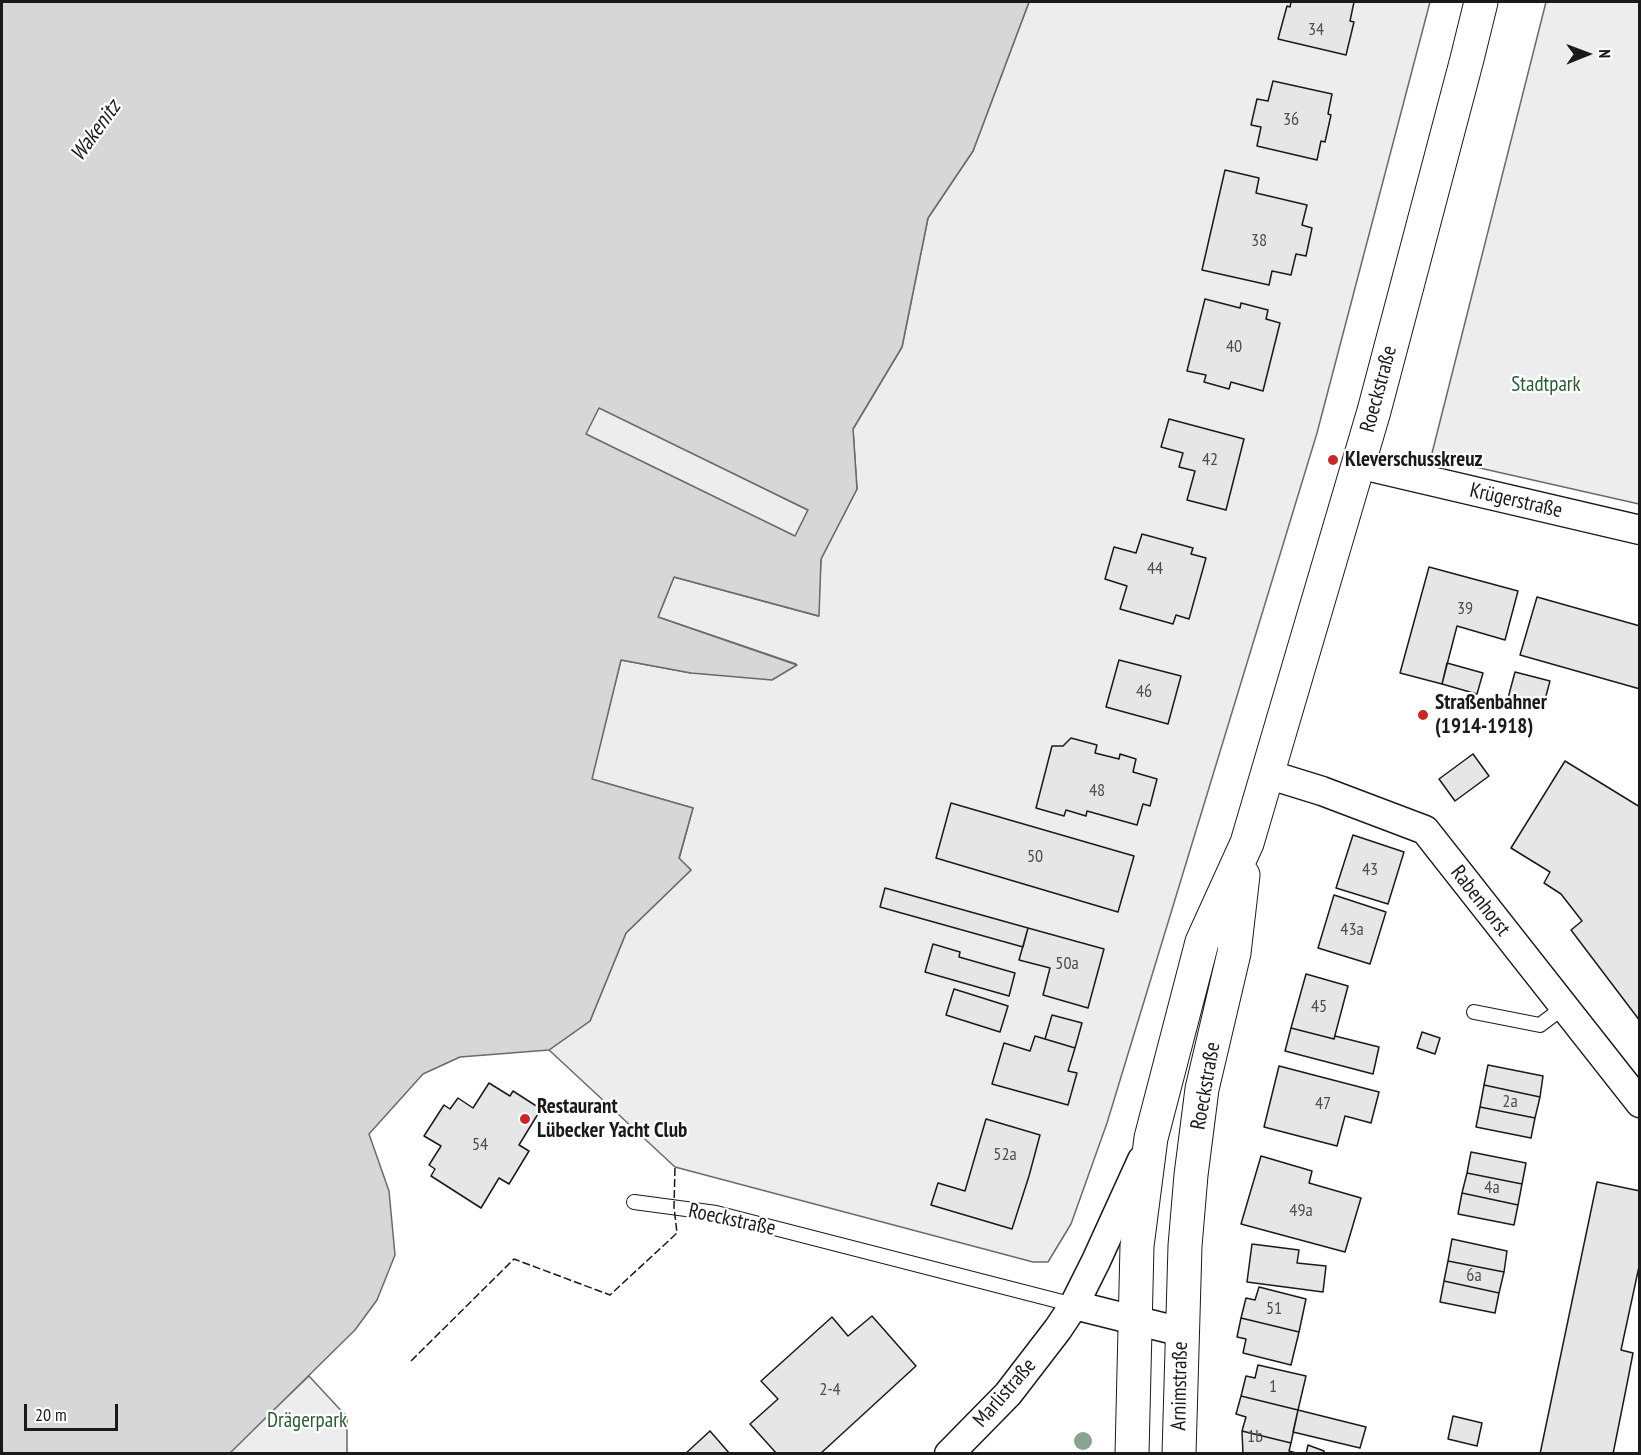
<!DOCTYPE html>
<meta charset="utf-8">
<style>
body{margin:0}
#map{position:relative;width:1641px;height:1455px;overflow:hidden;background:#fff;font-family:"PT Sans Narrow",sans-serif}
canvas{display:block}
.frame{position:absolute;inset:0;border:3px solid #1a1a1a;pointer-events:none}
.north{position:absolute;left:1557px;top:24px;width:60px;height:60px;-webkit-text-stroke:4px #fff;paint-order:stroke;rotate:89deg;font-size:16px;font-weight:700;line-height:24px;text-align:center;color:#1a1a1a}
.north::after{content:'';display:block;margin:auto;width:21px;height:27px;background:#1a1a1a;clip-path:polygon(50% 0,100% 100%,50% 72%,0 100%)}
.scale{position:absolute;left:24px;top:1404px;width:94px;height:27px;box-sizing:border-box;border:3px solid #1a1a1a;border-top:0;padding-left:8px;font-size:18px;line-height:21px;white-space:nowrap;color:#1a1a1a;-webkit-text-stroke:4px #fff;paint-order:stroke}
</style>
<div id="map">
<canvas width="1641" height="1455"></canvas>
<div class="frame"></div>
<div class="north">N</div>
<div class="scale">20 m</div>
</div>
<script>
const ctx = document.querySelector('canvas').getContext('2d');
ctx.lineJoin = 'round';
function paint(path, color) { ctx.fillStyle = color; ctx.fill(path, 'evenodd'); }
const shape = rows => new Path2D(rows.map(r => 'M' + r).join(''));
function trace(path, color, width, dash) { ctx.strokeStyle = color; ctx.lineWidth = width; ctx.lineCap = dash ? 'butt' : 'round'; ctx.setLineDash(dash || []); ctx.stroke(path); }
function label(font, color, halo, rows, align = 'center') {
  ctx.font = font + ' "PT Sans Narrow",sans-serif'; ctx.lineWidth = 4.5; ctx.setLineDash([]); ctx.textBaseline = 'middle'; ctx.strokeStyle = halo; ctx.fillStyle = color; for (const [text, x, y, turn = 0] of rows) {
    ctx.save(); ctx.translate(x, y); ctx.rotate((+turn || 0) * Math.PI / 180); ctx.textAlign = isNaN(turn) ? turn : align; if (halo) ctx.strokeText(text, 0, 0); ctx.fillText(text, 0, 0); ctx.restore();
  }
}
const green = shape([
 [1029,2,1430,2,1317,433,1107,1123,1071,1224,1048,1262,1033,1262,675,1167,549,1050,590,1021,626,933,691,870,679,859,693,808,591,779,621,660,691,673,796,664,658,617,674,577,818,616,821,559,857,489,853,429,902,347,928,218,973,151,1029,2],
 [1546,2,1639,2,1639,504,1431,457,1546,2],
 [599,407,808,510,795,537,585,434,599,407],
 [309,1376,347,1417,347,1453,227,1454,309,1376]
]);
paint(green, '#ededed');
trace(green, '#6a6a6a', 1.5);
const water = shape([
 [2,2,1029,2,973,151,928,218,902,347,853,429,857,489,821,559,819,616,674,577,658,617,797,665,772,680,691,673,621,660,592,779,693,808,679,858,691,870,626,933,590,1021,549,1050,460,1057,423,1074,369,1134,389,1191,395,1255,377,1300,355,1330,230,1453,2,1453,2,2],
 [599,408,808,510,795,536,586,434,599,408]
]);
paint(water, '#d7d7d7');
trace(water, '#6a6a6a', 1.5);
const building = shape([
 [1291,2,1354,2,1350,21,1354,22,1346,55,1278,39,1287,6,1290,7,1291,2],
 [1273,81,1332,94,1328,114,1331,115,1325,142,1321,141,1317,160,1257,146,1261,127,1251,125,1257,99,1268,101,1273,81],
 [1225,170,1259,178,1256,193,1307,205,1302,225,1312,228,1306,256,1296,254,1291,275,1272,271,1269,285,1202,270,1225,170],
 [1205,299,1240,308,1241,303,1268,310,1266,319,1280,323,1263,391,1231,382,1229,389,1204,382,1206,375,1187,371,1205,299],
 [1169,419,1244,439,1226,510,1187,500,1195,471,1179,467,1183,453,1161,447,1169,419],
 [1142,534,1193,548,1191,554,1206,558,1189,619,1176,615,1173,624,1120,609,1127,586,1105,579,1114,547,1136,553,1142,534],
 [1429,567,1518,591,1505,640,1457,626,1442,684,1400,673,1429,567],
 [1537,597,1640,626,1640,689,1520,655,1537,597],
 [1119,660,1181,676,1168,724,1106,707,1119,660],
 [1447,663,1483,673,1477,694,1442,684,1447,663],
 [1515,672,1550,681,1543,707,1508,698,1515,672],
 [1071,738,1097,745,1095,753,1119,759,1120,754,1136,759,1133,772,1157,779,1150,806,1143,804,1137,825,1087,811,1086,816,1066,810,1064,816,1036,808,1052,746,1063,746,1071,738],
 [1473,754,1489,776,1455,801,1439,779,1473,754],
 [1565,761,1640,807,1640,1021,1571,930,1582,921,1561,894,1544,883,1550,872,1511,848,1565,761],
 [951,803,1134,856,1118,912,936,858,951,803],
 [1353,835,1404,852,1388,904,1336,888,1353,835],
 [885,888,1028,928,1023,947,880,907,885,888],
 [1334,895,1386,912,1370,964,1318,948,1334,895],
 [1028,928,1104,949,1088,1008,1043,995,1050,968,1019,960,1028,928],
 [933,944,960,952,959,957,1015,973,1009,996,925,972,933,944],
 [1306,974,1348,986,1334,1039,1291,1028,1306,974],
 [954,989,1008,1006,1000,1032,946,1015,954,989],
 [1052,1015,1082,1023,1075,1048,1045,1039,1052,1015],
 [1291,1028,1334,1039,1335,1036,1379,1047,1373,1074,1285,1051,1291,1028],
 [1422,1032,1440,1038,1435,1054,1417,1048,1422,1032],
 [1035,1036,1075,1048,1068,1071,1077,1073,1068,1105,992,1084,1004,1043,1030,1051,1035,1036],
 [1488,1065,1543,1076,1540,1097,1484,1085,1488,1065],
 [1279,1066,1379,1092,1371,1123,1345,1116,1337,1146,1264,1127,1279,1066],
 [489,1083,510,1096,513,1091,541,1109,519,1145,529,1151,509,1184,499,1178,481,1208,431,1176,435,1169,429,1165,441,1146,424,1136,444,1105,450,1109,458,1098,473,1108,489,1083],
 [1484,1085,1540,1097,1535,1118,1480,1107,1484,1085],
 [1480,1107,1535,1118,1531,1138,1476,1127,1480,1107],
 [986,1119,1040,1135,1029,1176,1012,1229,931,1205,938,1183,965,1191,986,1119],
 [1471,1152,1526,1163,1522,1184,1467,1173,1471,1152],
 [1261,1156,1312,1171,1309,1183,1361,1198,1345,1252,1241,1224,1261,1156],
 [1467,1173,1522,1184,1518,1205,1462,1193,1467,1173],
 [1597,1182,1640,1191,1640,1262,1621,1350,1633,1353,1627,1384,1613,1454,1540,1454,1597,1182],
 [1462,1193,1518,1205,1514,1225,1458,1214,1462,1193],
 [1452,1239,1507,1251,1504,1272,1448,1261,1452,1239],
 [1252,1244,1299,1250,1297,1263,1326,1266,1323,1292,1247,1282,1252,1244],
 [1448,1261,1504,1272,1499,1293,1444,1281,1448,1261],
 [1444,1281,1499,1293,1495,1313,1440,1302,1444,1281],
 [1259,1287,1306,1299,1299,1332,1241,1318,1246,1298,1255,1300,1259,1287],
 [872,1316,916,1366,820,1454,777,1454,750,1424,778,1399,761,1381,832,1317,848,1336,872,1316],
 [1241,1318,1299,1332,1291,1365,1243,1353,1246,1339,1237,1337,1241,1318],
 [1258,1365,1306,1376,1298,1410,1241,1396,1246,1376,1255,1378,1258,1365],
 [1241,1396,1298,1410,1291,1443,1242,1431,1246,1417,1236,1414,1241,1396],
 [1298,1410,1366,1427,1360,1448,1293,1432,1298,1410],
 [1453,1416,1482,1423,1477,1446,1448,1439,1453,1416],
 [710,1431,730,1454,685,1454,710,1431],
 [1242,1431,1291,1443,1289,1451,1300,1454,1243,1454,1242,1431],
 [1308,1445,1324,1451,1324,1454,1306,1454,1308,1445]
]);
paint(building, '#e6e6e6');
trace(building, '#1a1a1a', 1.5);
const service = shape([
 [1474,1012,1540,1025,1564,1007],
 [634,1202,716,1213,1074,1305]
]);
const minor = shape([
 [1358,464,1640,530],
 [1267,774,1322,791,1425,830,1640,1103],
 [1074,1305,1182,1332],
 [949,1454,1008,1394,1058,1329,1074,1305,1096,1261,1142,1160]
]);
const secondary = shape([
 [1132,1454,1137,1246,1151,1138,1202,942,1247,843,1374,411,1467,59,1481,2],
 [1179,1454,1185,1246,1191,1175,1202,1089,1234,953,1243,875]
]);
trace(service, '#1a1a1a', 16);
trace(minor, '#1a1a1a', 31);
trace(secondary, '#1a1a1a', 35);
trace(service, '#fff', 14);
trace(minor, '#fff', 28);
trace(secondary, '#fff', 33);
trace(shape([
 [411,1361,514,1259,610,1295,677,1233,674,1207,675,1167]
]), '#1a1a1a', 1.5, [8, 3]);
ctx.fillStyle = '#8aa48f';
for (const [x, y] of [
 [1083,1441]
]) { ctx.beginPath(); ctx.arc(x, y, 9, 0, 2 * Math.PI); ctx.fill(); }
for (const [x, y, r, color] of [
 [1333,460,6,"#c62828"],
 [1423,715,6,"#c62828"],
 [525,1119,6,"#c62828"]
]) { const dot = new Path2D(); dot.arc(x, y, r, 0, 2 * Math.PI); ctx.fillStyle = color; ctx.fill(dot); trace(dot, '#fff', 2); }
label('18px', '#4d4d4d', null, [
 ["34",1316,30],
 ["36",1291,120],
 ["38",1259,241],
 ["40",1234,347],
 ["42",1210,460],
 ["44",1155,569],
 ["39",1465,609],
 ["46",1144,692],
 ["48",1097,791],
 ["50",1035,857],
 ["43",1370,870],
 ["43a",1352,930],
 ["50a",1067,964],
 ["45",1319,1007],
 ["2a",1510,1102],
 ["47",1323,1104],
 ["54",480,1145],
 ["52a",1005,1155],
 ["4a",1492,1188],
 ["49a",1301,1211],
 ["6a",1474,1276],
 ["51",1274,1309],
 ["1",1273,1387],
 ["2-4",830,1390],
 ["1b",1255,1437]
]);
label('21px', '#2b5a34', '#fff', [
 ["Stadtpark",1546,385],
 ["Drägerpark",307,1421]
]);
label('21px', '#1a1a1a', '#fff', [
 ["Roeckstraße",1379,389,-75],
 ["Krügerstraße",1516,501,13],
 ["Rabenhorst",1480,901,52],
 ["Roeckstraße",1206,1086,-80],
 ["Roeckstraße",732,1220,12],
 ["Arnimstraße",1180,1386,-89],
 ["Marlistraße",1005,1393,-49]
]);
label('bold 21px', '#1a1a1a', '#fff', [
 ["Kleverschusskreuz",1345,460],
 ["Straßenbahner",1435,703],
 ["(1914-1918)",1435,727],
 ["Restaurant",537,1107],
 ["Lübecker Yacht Club",537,1131]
], 'left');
label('italic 22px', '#1a1a1a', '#fff', [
 ["Wakenitz",96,131,-54]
]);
</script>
